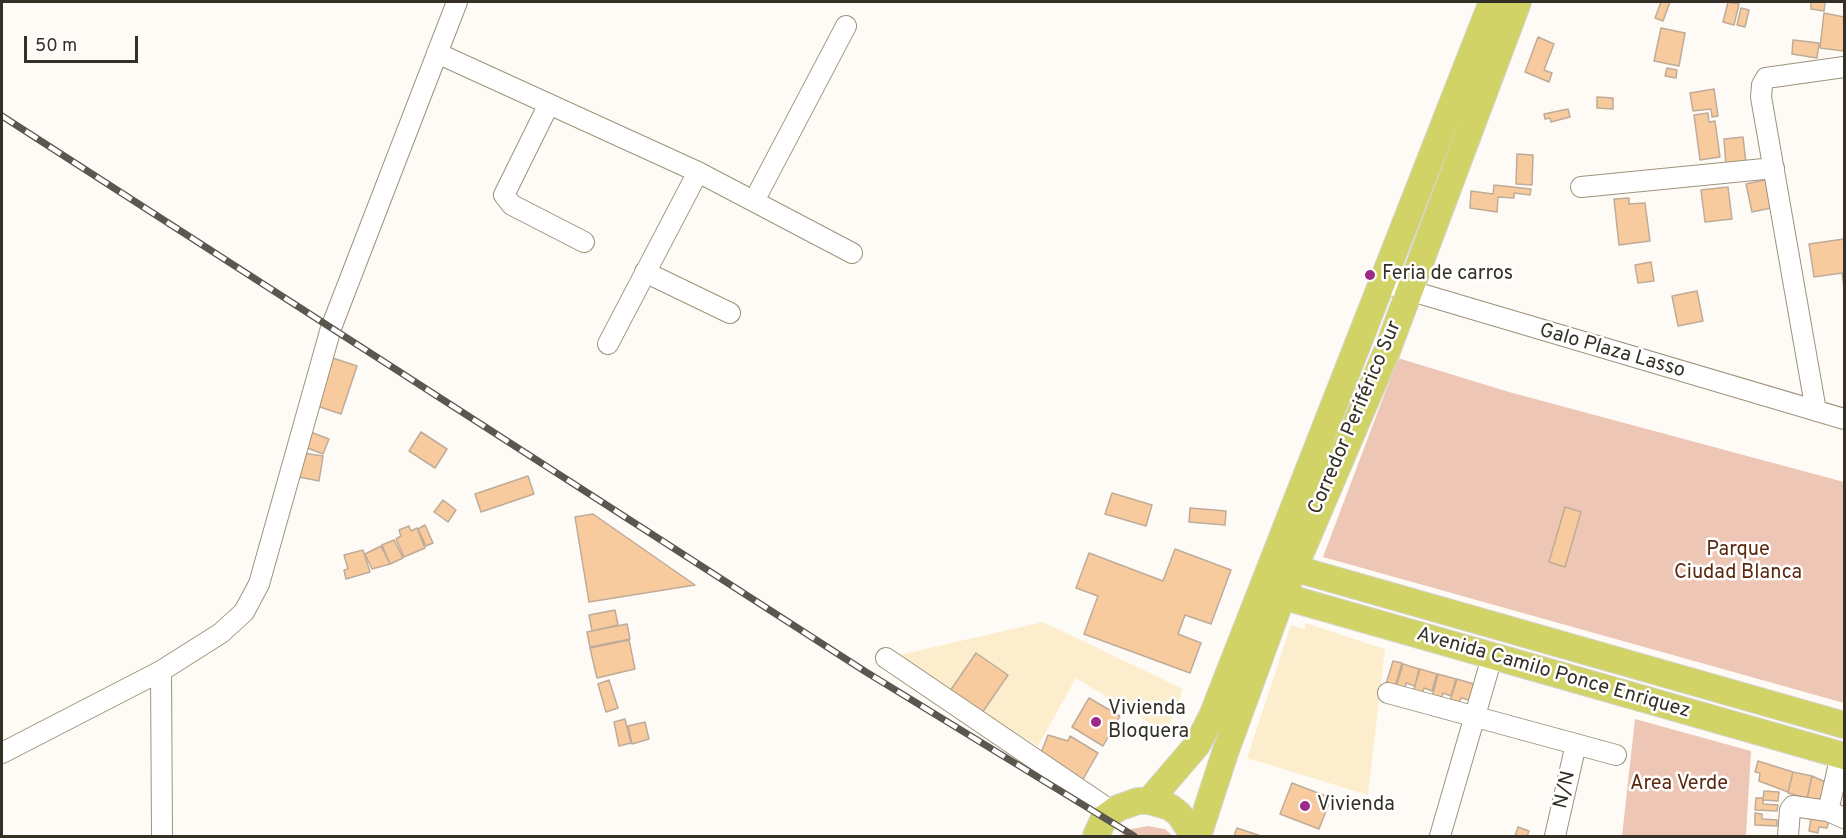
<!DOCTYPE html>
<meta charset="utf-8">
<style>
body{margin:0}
#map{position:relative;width:1846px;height:838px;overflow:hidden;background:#fefbf6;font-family:Overpass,sans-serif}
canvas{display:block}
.frame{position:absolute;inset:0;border:3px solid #343026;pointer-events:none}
.scale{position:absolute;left:24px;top:36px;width:114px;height:27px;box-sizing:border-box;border:3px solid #343026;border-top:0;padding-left:8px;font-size:18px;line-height:21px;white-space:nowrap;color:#343026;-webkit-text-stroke:4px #fff;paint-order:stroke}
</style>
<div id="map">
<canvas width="1846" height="838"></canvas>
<div class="frame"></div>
<div class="scale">50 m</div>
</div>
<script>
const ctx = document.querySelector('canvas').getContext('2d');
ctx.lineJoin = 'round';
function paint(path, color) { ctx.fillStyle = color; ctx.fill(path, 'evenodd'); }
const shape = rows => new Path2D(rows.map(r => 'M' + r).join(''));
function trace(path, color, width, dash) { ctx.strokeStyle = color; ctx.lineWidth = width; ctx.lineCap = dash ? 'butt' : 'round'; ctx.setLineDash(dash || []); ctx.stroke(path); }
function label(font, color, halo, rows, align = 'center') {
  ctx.font = font + ' Overpass,sans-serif'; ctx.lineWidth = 5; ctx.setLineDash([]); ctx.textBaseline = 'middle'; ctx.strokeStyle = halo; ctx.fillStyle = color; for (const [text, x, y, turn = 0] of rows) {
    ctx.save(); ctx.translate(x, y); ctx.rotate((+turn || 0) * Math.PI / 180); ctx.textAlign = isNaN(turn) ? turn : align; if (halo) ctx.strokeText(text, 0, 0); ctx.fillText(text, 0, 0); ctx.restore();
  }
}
paint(shape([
 [1043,622,1183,689,1166,733,1076,678,1038,746,886,658],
 [1305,623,1385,649,1368,795,1247,758,1291,625,1305,629]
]), '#fceecd');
paint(shape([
 [1398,358,1509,392,1844,482,1844,703,1323,557],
 [1635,719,1751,751,1746,836,1622,836],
 [1148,826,1165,829,1173,836,1118,836,1131,829]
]), '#eec6b5');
const building = shape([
 [1661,2,1670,2,1663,21,1655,18,1661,2],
 [1728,2,1739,4,1734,25,1723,22,1728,2],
 [1811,2,1825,2,1824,11,1811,9,1811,2],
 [1741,8,1749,10,1745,27,1737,25,1741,8],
 [1824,13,1844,17,1844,51,1820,48,1824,13],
 [1661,28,1685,33,1679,66,1654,61,1661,28],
 [1538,37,1554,44,1544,70,1552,73,1549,82,1525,72,1538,37],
 [1793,40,1819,43,1817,58,1792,54,1793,40],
 [1667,68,1677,70,1676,78,1665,76,1667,68],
 [1714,89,1718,116,1712,117,1711,109,1693,111,1690,93,1714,89],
 [1597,97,1613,98,1613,109,1597,108,1597,97],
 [1568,109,1570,117,1551,122,1550,118,1545,119,1544,114,1568,109],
 [1708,113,1709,122,1715,121,1720,157,1700,160,1694,115,1708,113],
 [1743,137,1746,163,1726,166,1724,139,1743,137],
 [1517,154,1533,155,1532,185,1516,184,1517,154],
 [1769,179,1776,207,1752,212,1746,184,1769,179],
 [1494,185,1531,189,1530,195,1514,193,1514,198,1498,197,1497,212,1470,208,1471,191,1493,194,1494,185],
 [1728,187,1732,219,1705,222,1701,190,1728,187],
 [1629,198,1629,204,1645,203,1650,241,1619,245,1614,199,1629,198],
 [1844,239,1844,287,1842,273,1814,277,1809,244,1844,239],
 [1651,262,1654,281,1638,283,1635,265,1651,262],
 [1697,291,1703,321,1678,326,1672,296,1697,291],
 [330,357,357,366,341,414,314,405,330,357],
 [308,431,329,439,323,454,302,446,308,431],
 [421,432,447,449,435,468,409,451,421,432],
 [303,453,323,456,319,481,299,477,303,453],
 [528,476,534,494,481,512,475,494,528,476],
 [1112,493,1152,505,1146,526,1105,514,1112,493],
 [443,500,456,510,448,522,434,512,443,500],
 [1565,507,1581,512,1565,567,1549,562,1565,507],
 [1190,508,1226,511,1225,525,1189,522,1190,508],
 [593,514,695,585,589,602,575,517,593,514],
 [425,525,433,543,426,546,418,529,425,525],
 [409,526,411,531,417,528,425,548,404,557,396,539,401,536,399,530,409,526],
 [394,540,403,558,390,564,382,545,394,540],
 [381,546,390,564,372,569,365,554,381,546],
 [1175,549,1231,570,1211,624,1185,615,1178,634,1201,643,1190,673,1084,634,1098,596,1076,588,1089,553,1163,581,1175,549],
 [363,550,370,572,346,579,344,570,348,569,344,555,363,550],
 [615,610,618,625,592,631,589,615,615,610],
 [627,624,630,639,590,647,587,632,627,624],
 [629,640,635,669,597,678,590,648,629,640],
 [976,653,1008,675,982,713,950,691,976,653],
 [1393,661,1402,663,1395,687,1386,684,1393,661],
 [1403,664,1419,669,1415,686,1406,683,1405,690,1396,687,1403,664],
 [1420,669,1437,674,1432,691,1424,688,1422,694,1413,692,1420,669],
 [1438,674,1456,679,1451,696,1443,693,1441,700,1432,697,1438,674],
 [1457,679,1474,684,1469,700,1461,698,1459,704,1450,701,1457,679],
 [609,680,618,708,606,712,598,684,609,680],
 [1089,698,1120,716,1103,746,1072,727,1089,698],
 [625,719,631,743,619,746,614,722,625,719],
 [645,722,649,739,632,744,628,726,645,722],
 [1048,735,1068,741,1070,736,1098,753,1082,781,1041,753,1048,735],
 [1758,761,1793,772,1788,792,1759,781,1760,773,1755,772,1758,761],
 [1793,772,1812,776,1807,798,1788,793,1793,772],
 [1812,776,1830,784,1826,801,1817,799,1816,806,1806,804,1812,776],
 [1292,783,1331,798,1319,829,1280,814,1292,783],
 [1764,791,1779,792,1778,801,1763,800,1764,791],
 [1756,798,1763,798,1763,804,1778,805,1777,811,1755,810,1756,798],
 [1755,813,1762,814,1762,819,1777,820,1777,826,1755,825,1755,813],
 [1811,818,1829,821,1827,828,1819,827,1818,833,1809,831,1811,818],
 [1518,827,1529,831,1527,836,1515,836,1518,827],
 [1237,828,1261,836,1234,836,1237,828]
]);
paint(building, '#f8cb9f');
trace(building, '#bfab97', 1.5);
const minor = shape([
 [437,53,698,172,852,253],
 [549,104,504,195,512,205,584,242],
 [1581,187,1774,168],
 [754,201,846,26],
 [645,272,730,313],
 [1381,282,1844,419],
 [608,344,698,172],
 [1816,411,1761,97,1762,85,1766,78,1844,67],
 [886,658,1113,812],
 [161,671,162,836],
 [1388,693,1616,755],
 [2,753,161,671,221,633,244,612,259,584,331,328,457,2],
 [1841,755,1828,811,1844,818],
 [1440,836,1492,657],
 [1555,836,1576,744],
 [1788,836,1790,810,1793,806,1828,811]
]);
const major = shape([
 [1279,564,1844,725],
 [1268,592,1844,756],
 [1149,801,1197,745,1212,716,1492,2],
 [1096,836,1104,818,1118,808,1138,801,1149,801,1170,807,1179,814,1194,836],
 [1198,836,1225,753,1282,597,1387,351,1518,2]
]);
trace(minor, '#9d937b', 22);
trace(major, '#d6d6d4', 28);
trace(minor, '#fff', 20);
trace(major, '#d1d366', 26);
const rail = shape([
 [2,116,866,672,1134,836]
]);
trace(rail, '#5b574e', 7);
trace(rail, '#fff', 4.5, [14]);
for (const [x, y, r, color] of [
 [1370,275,6,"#9c2a86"],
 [1096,722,6,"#9c2a86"],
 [1305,806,6,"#9c2a86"]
]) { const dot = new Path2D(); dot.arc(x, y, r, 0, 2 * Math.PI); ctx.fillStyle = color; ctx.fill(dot); trace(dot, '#fff', 2); }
label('20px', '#343026', '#fff', [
 ["Feria de carros",1382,275],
 ["Vivienda",1108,710],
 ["Bloquera",1108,733],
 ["Vivienda",1317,806]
], 'left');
label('20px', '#343026', '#fff', [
 ["Galo Plaza Lasso",1612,352,16],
 ["Corredor Periférico Sur",1356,418,-67],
 ["Avenida Camilo Ponce Enriquez",1553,674,16],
 ["N/N",1566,790,-77]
]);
label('20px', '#5c280e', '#fff', [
 ["Parque",1738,551],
 ["Ciudad Blanca",1738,574],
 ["Area Verde",1679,785]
]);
</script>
